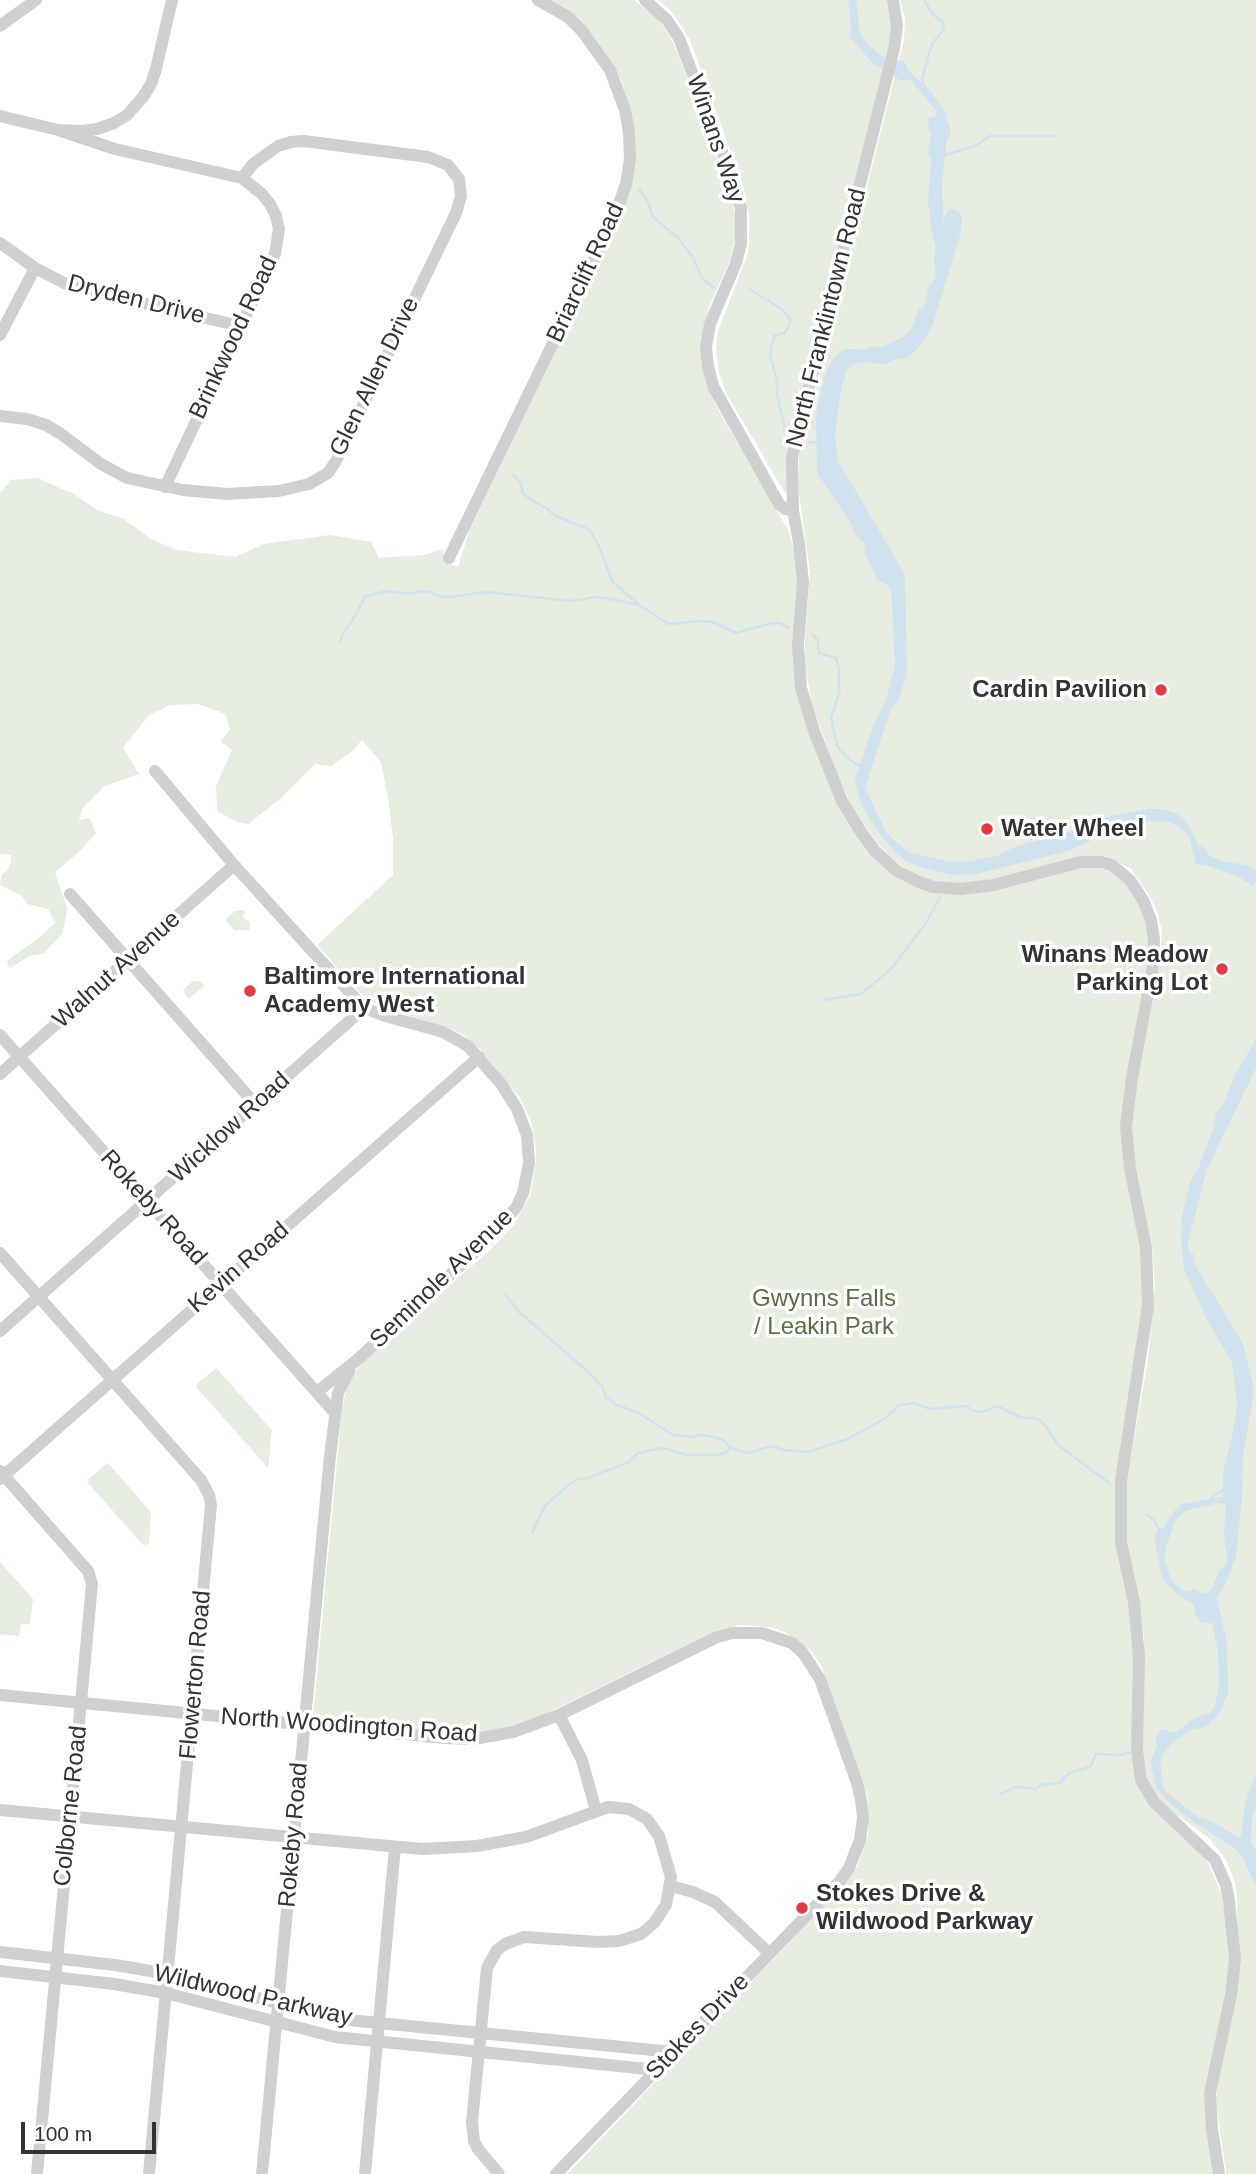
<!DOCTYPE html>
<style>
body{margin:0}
#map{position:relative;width:1256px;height:2174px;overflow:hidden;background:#fff;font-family:Helvetica,sans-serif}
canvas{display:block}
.scale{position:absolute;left:21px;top:2122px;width:135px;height:32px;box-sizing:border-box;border:4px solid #333;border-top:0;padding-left:9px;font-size:21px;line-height:24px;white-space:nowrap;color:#333;-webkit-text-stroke:5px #fff;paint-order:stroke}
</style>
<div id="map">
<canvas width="1256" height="2174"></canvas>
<div class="scale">100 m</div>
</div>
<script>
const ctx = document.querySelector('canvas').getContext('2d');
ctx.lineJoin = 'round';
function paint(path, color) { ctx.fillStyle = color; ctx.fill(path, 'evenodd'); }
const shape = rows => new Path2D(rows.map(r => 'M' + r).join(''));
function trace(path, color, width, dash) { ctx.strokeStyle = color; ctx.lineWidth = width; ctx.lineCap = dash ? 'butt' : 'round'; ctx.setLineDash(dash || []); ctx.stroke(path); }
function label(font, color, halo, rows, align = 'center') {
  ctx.font = font + ' Helvetica,sans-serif'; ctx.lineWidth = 7; ctx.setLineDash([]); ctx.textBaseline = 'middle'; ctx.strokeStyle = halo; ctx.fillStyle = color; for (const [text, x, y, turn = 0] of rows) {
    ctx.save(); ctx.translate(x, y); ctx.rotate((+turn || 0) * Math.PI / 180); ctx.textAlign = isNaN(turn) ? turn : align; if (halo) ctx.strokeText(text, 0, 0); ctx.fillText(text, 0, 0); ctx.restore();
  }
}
paint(shape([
 [548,0,634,0,657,18,670,36,678,54,731,195,736,218,736,235,731,258,710,305,704,325,702,342,705,380,716,406,788,530,797,559,799,587,794,644,814,743,878,860,942,892,1073,869,1102,866,1117,873,1133,889,1149,925,1151,947,1122,1120,1142,1247,1146,1285,1118,1483,1128,1594,1135,1644,1137,1780,1207,1861,1221,1893,1228,1926,1230,1958,1228,1989,1210,2076,1217,2174,567,2174,832,1898,858,1866,868,1834,868,1798,822,1667,810,1650,785,1632,769,1627,740,1625,715,1631,543,1715,504,1728,471,1732,445,1732,317,1719,313,1716,342,1408,348,1385,353,1374,364,1361,491,1249,513,1226,530,1196,536,1161,536,1148,531,1121,520,1098,479,1048,465,1036,452,1029,390,1010,369,1000,358,991,317,945,393,875,393,839,388,797,381,762,362,740,350,753,331,766,315,764,280,799,248,824,237,822,217,811,216,786,232,750,221,742,230,729,225,714,199,704,170,705,149,715,123,748,139,774,105,786,82,809,79,820,90,818,96,833,79,852,55,872,67,908,63,933,44,953,29,956,12,967,9,968,8,965,7,961,41,936,55,923,48,909,27,904,22,896,0,885,2,874,7,871,11,862,11,855,0,854,0,493,11,480,37,478,74,494,97,510,124,519,151,539,176,550,236,557,264,544,330,535,371,542,379,558,424,555,442,549,447,563,458,567,469,531,619,220,632,119,622,82,612,62],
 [658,0,889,0,891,7,891,40,789,491,785,493,726,393,719,373,716,351,718,331,748,253,750,221,743,185,690,40,672,12],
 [900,0,1256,0,1256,2174,1226,2174,1216,2100,1218,2078,1238,1980,1237,1894,1235,1882,1225,1858,1209,1838,1167,1808,1154,1792,1147,1778,1143,1748,1144,1638,1139,1602,1126,1535,1127,1478,1148,1360,1155,1287,1152,1245,1133,1151,1132,1123,1134,1098,1159,969,1162,932,1158,914,1149,895,1131,869,1106,856,1079,856,1009,876,963,884,933,881,912,873,894,860,876,842,853,809,836,771,813,708,805,667,805,641,810,572,798,487,799,455,904,40,905,20],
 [243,910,246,913,243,915,244,919,250,922,249,930,234,930,225,920,235,911],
 [193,981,200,981,204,986,189,999,185,994,184,989],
 [216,1368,272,1430,268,1468,196,1387,198,1383],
 [107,1463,109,1464,151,1512,149,1543,145,1545,143,1545,88,1483,89,1479],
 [0,1562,33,1599,30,1624,21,1624,19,1636,0,1634]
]), '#e6ecdf');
paint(shape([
 [848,0,856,0,860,34,871,47,883,57,905,62,908,71,927,87,944,109,951,132,946,143,942,187,943,221,949,209,955,209,962,216,961,232,932,327,926,337,918,348,907,358,852,364,847,369,842,386,838,409,835,434,838,461,903,571,905,578,907,674,898,701,890,711,865,788,887,834,908,852,951,862,972,861,999,855,1014,847,1079,829,1107,817,1148,809,1162,809,1176,813,1185,820,1198,844,1202,845,1210,856,1226,862,1246,865,1256,871,1256,882,1252,886,1238,876,1209,866,1196,864,1189,837,1180,827,1169,822,1155,821,1127,823,1112,827,1094,839,1071,850,977,874,953,875,920,867,906,861,894,851,879,833,862,806,855,783,857,773,874,723,885,702,895,667,892,601,891,591,887,585,877,579,872,569,865,553,864,542,856,536,851,523,817,473,816,415,824,378,831,362,840,352,847,349,862,349,884,354,896,352,909,346,917,336,921,325,928,288,936,277,934,258,936,248,932,233,928,202,931,161,928,151,931,136,928,126,929,117,935,117,937,112,911,80,901,81,874,64,852,40,850,35,851,26],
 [1256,1039,1256,1068,1207,1169,1188,1242,1189,1255,1194,1254,1195,1265,1242,1342,1253,1383,1253,1398,1243,1455,1242,1497,1236,1556,1229,1576,1217,1599,1227,1643,1228,1693,1219,1713,1206,1727,1189,1730,1174,1742,1163,1753,1160,1764,1164,1790,1199,1818,1211,1821,1234,1835,1241,1838,1245,1804,1256,1773,1256,1807,1252,1816,1251,1841,1256,1851,1256,1886,1242,1856,1237,1850,1194,1822,1167,1801,1156,1786,1150,1761,1157,1747,1155,1738,1160,1731,1165,1729,1172,1733,1176,1732,1195,1718,1210,1713,1215,1706,1219,1683,1218,1651,1212,1623,1202,1623,1196,1616,1193,1604,1177,1594,1163,1580,1155,1542,1156,1532,1164,1527,1175,1510,1182,1504,1223,1497,1223,1472,1234,1427,1237,1403,1232,1362,1205,1316,1184,1269,1181,1235,1182,1216,1190,1182,1199,1167,1213,1128,1216,1112,1224,1103,1235,1075],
 [1219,1503,1226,1504,1224,1532,1225,1547,1227,1552,1226,1565,1220,1570,1211,1590,1203,1594,1194,1589,1188,1592,1181,1590,1171,1579,1164,1560,1166,1546,1176,1519,1185,1511]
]), '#cfe2ee');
trace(shape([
 [923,85,922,79,929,53,933,43,944,29,943,23,931,12,924,0],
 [942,156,975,146,990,136,1056,136],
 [639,189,648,202,653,217,678,238,693,258,702,278,714,288],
 [749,289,780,308,791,320,785,333,774,336,770,355,778,384,777,393,785,431,789,436],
 [809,442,818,443],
 [513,475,520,482,523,493,531,500,546,508,556,516,590,530,601,551,612,581,638,604],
 [813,635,818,641,819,653,836,658,839,669,839,692,831,719,837,746,850,760,862,768],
 [340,643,343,633,351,623,365,597,387,591,411,594,419,591,431,592,441,597,450,597,485,592,573,601,596,597,606,598,639,605,669,624,699,621,713,622,736,633,772,623,780,623,789,628],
 [823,1000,861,994,892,968,926,923,940,897],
 [506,1295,517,1310,587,1371,602,1387,606,1397,615,1404,640,1414,673,1435,691,1437,702,1435,714,1437,723,1440,731,1448,748,1453,771,1446,784,1450,808,1452,848,1439,884,1419,900,1405,914,1403,930,1409,966,1406,974,1411,982,1412,997,1406,1020,1417,1038,1419,1046,1426,1058,1445,1109,1483],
 [1209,1500,1224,1489],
 [1146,1514,1155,1521,1161,1533],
 [532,1532,545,1506,567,1486,578,1479,588,1478,629,1462,637,1454,647,1451,664,1448,686,1455,714,1455,725,1453,730,1448],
 [1001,1794,1015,1787,1036,1789,1041,1785,1059,1783,1069,1773,1090,1767,1096,1754,1119,1755,1131,1752]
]), '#cfe2ee', 2.5);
trace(shape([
 [873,355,883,356,909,343,919,332,925,315]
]), '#cfe2ee', 16);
trace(shape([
 [645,0,667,20,679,38,735,186,741,208,741,244,736,263,710,324,706,347,708,366,713,386,779,504,785,509,793,510],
 [893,0,897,26,894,49,797,435,792,459,793,510,799,543,803,582,798,645,801,688,814,731,842,801,861,832,875,851,897,871,919,882,933,887,960,889,994,885,1080,862,1102,862,1112,865,1130,880,1143,900,1151,920,1154,939,1153,967,1132,1078,1126,1126,1130,1168,1146,1247,1148,1306,1121,1481,1121,1542,1134,1602,1139,1657,1137,1749,1141,1780,1154,1802,1215,1860,1226,1885,1229,1901,1235,1959,1231,1995,1210,2093,1212,2129,1219,2174],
 [0,26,36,0],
 [0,116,58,130,82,131,97,129,114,123,127,115,143,97,151,84,156,69,172,0],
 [58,130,115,149,242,178,262,194,270,204,276,216,279,229,275,254,165,487],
 [0,243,35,268,70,286,240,326],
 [0,335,35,268],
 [0,416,27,419,46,425,61,434,101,464,127,478,183,490,227,494,279,491,309,484,328,473,336,461,456,213,461,196,459,179,448,165,428,157,304,141,291,142,278,146,253,164,242,178],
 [449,558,616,213,626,184,630,160,629,132,625,110,610,70,582,31,568,17,538,0],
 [155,771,234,865,364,1008,382,1015,443,1032,468,1046,502,1085,517,1109,527,1135,529,1163,523,1193,517,1206,499,1230,357,1360,317,1392],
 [70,894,256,1105],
 [0,1035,335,1413],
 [0,1074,234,865],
 [0,1253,201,1480,209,1495,211,1505,149,2174],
 [0,1331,364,1008],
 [0,1471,88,1571,92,1584,37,2174],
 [0,1479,479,1057],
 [0,1695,444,1738,474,1739,513,1732,559,1715,717,1637,732,1633,762,1633,792,1643,803,1653,820,1679,857,1783,861,1800,863,1818,860,1840,849,1868,840,1881,556,2174],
 [559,1715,582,1760,596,1811],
 [0,1810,422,1849,477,1846,526,1837,608,1807,629,1809,647,1819,659,1836,671,1877,666,1905,654,1923,641,1934,619,1941,598,1942,524,1937,505,1944,497,1950,487,1968,472,2122,474,2141,478,2149,499,2174],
 [671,1886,693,1892,715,1902,769,1953],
 [0,1952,115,1965,168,1974,338,2019,673,2052],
 [0,1971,114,1984,166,1993,335,2037,657,2070],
 [262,2174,330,1456,338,1393,349,1371],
 [365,2174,395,1847]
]), '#d0d0d0', 12);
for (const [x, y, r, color] of [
 [1161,690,7,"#e63946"],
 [987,829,7,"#e63946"],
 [1222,969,7,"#e63946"],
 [250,991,7,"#e63946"],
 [802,1908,7,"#e63946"]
]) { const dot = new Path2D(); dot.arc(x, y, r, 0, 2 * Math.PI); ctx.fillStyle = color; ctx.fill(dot); trace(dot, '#fff', 2.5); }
label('24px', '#333', '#fff', [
 ["Winans Way",715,139,71],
 ["Briarclift Road",586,273,-65],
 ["Dryden Drive",136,300,14],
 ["North Franklintown Road",827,318,-76],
 ["Brinkwood Road",234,338,-65],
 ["Glen Allen Drive",375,377,-64],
 ["Walnut Avenue",117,970,-42],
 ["Wicklow Road",230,1128,-42],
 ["Rokeby Road",153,1208,48],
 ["Kevin Road",239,1268,-41],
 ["Seminole Avenue",442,1279,-44],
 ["Flowerton Road",196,1675,-85],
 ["North Woodington Road",349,1726,4],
 ["Colborne Road",71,1806,-84],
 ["Rokeby Road",294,1835,-85],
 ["Wildwood Parkway",253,1996,13],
 ["Stokes Drive",698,2027,-46]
]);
label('bold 24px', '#333', '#fff', [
 ["Cardin Pavilion",1147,690,"right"],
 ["Water Wheel",1001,829],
 ["Winans Meadow",1208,955,"right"],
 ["Parking Lot",1208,983,"right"],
 ["Baltimore International",264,977],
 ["Academy West",264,1005],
 ["Stokes Drive &",816,1894],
 ["Wildwood Parkway",816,1922]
], 'left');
label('24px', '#56703f', '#fff', [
 ["Gwynns Falls",824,1299],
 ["/ Leakin Park",824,1327]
]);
</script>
